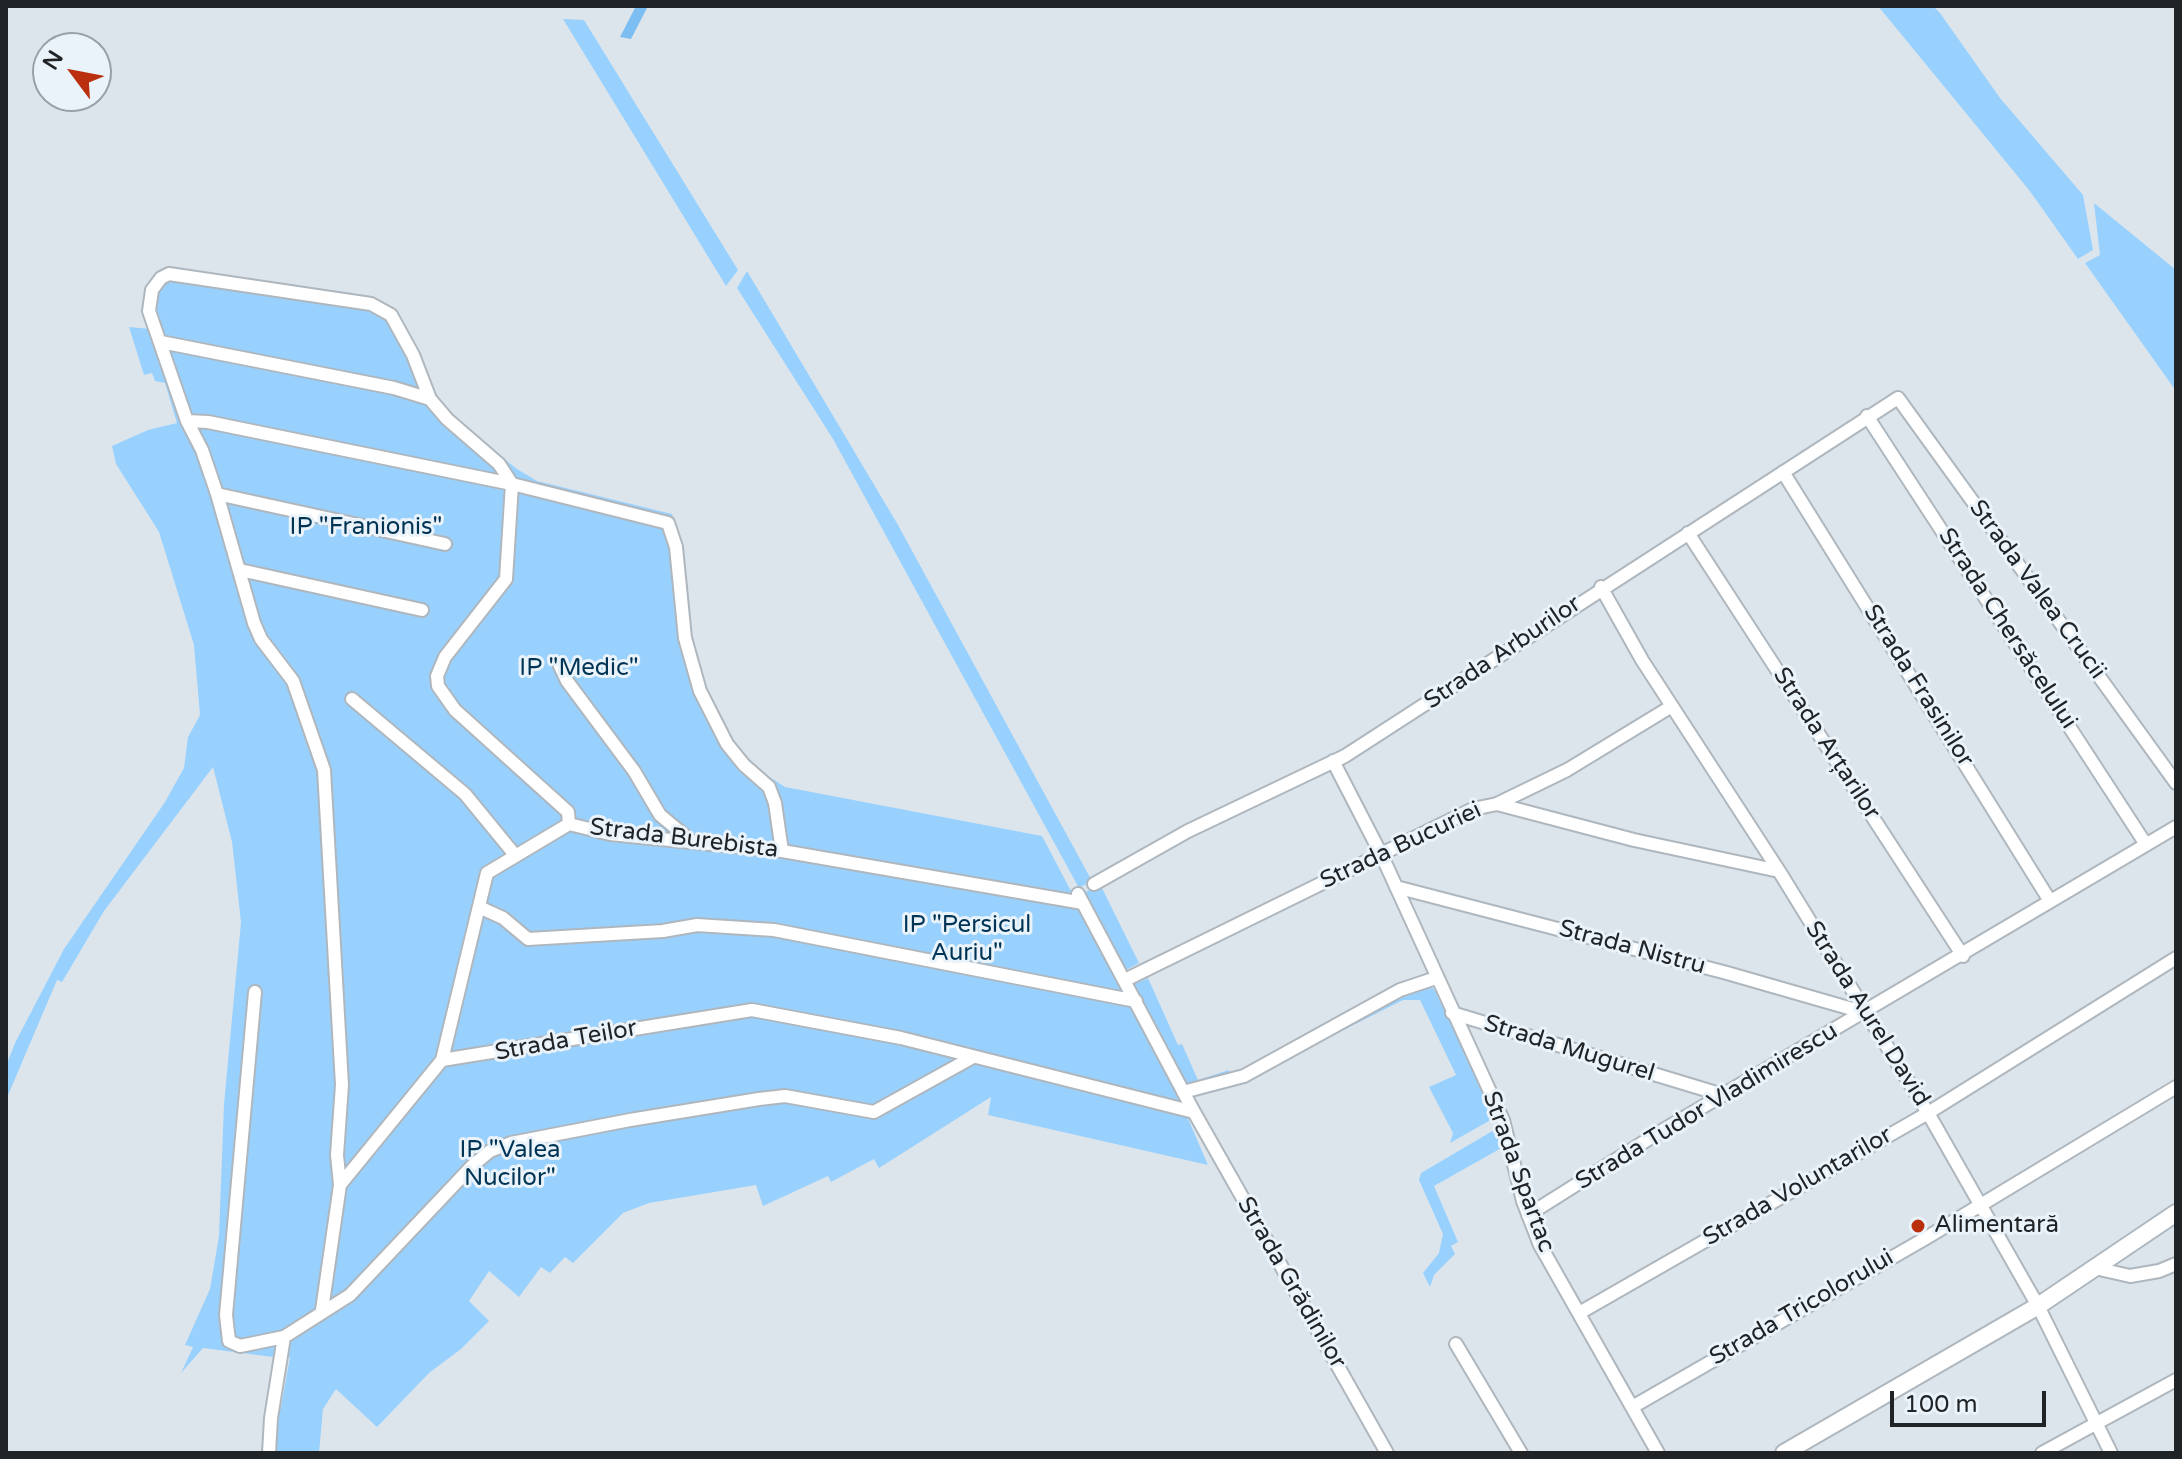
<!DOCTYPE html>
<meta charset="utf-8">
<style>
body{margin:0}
#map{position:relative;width:2182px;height:1459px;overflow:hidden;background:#dde5ec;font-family:"Varela Round",sans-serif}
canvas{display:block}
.frame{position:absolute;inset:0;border:8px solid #212427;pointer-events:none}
.north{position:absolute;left:32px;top:32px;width:80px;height:80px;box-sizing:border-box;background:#eaf3fa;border:2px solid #9aa0a6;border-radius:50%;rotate:302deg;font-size:22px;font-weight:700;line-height:32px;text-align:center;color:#212427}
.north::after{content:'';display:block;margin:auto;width:28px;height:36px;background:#ba2f0e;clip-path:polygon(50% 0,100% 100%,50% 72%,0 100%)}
.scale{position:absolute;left:1890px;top:1391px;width:156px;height:36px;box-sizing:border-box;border:4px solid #212427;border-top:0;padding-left:10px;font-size:24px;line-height:28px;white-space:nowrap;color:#212427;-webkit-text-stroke:6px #eaf3fa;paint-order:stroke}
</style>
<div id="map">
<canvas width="2182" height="1459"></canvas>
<div class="frame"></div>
<div class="north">N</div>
<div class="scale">100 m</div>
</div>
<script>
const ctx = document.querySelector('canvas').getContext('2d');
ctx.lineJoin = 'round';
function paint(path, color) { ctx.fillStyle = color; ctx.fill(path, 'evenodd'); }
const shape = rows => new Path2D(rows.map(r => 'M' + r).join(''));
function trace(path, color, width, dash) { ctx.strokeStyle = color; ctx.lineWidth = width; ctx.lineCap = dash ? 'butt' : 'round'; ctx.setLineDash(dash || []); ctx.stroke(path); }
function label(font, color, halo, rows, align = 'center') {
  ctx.font = font + ' "Varela Round",sans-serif'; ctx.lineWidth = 6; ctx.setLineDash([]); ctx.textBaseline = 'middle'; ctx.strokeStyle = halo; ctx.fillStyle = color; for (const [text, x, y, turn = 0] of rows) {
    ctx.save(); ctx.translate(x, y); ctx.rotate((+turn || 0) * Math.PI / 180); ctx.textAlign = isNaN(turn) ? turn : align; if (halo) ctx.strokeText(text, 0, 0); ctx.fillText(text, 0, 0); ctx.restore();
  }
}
paint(shape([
 [1878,6,1933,6,1940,13,2000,98,2083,195,2093,250,2078,259,2029,190],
 [563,19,584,20,738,270,726,286],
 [2094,203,2176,270,2176,391,2085,263,2100,255],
 [747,271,898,525,1092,881,1079,888,833,439,737,288],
 [155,277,387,306,414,348,437,397,459,423,517,469,537,481,672,514,681,539,684,606,697,674,729,738,745,761,785,787,1042,836,1174,1086,1208,1165,988,1115,991,1097,879,1168,874,1159,831,1182,828,1176,763,1206,756,1185,649,1203,623,1213,573,1263,565,1257,550,1273,541,1267,519,1297,489,1271,469,1301,489,1321,461,1349,429,1373,377,1427,336,1389,323,1409,319,1453,274,1453,277,1407,281,1407,290,1357,276,1356,266,1453,261,1453,273,1357,203,1348,181,1373,193,1347,185,1345,210,1289,219,1236,224,1104,241,922,232,842,213,767,104,911,62,982,57,980,6,1100,6,1066,15,1043,64,949,165,802,184,768,188,737,200,715,194,645,159,532,116,464,112,446,148,430,177,423,165,383,155,381,152,373,144,375,129,327,151,329,144,300],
 [1100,884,1139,963,1124,971,1084,893],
 [1148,978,1178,1045,1182,1044,1198,1080,1229,1070,1229,1075,1185,1086,1132,985],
 [1428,985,1434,989,1496,1117,1450,1143,1453,1133,1429,1087,1456,1075,1420,1000,1403,1000,1308,1048,1307,1044,1401,994],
 [1501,1126,1505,1146,1434,1186,1458,1242,1451,1246,1455,1254,1434,1275,1430,1287,1423,1273,1439,1253,1443,1234,1419,1180,1421,1173]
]), '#99d1fe');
paint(shape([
 [636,6,648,6,631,39,620,37]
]), '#7cbef2');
const street = shape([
 [161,342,394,388,430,399],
 [1867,416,2145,843],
 [187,421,208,422,512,484,668,523,676,547,685,638,700,691,727,744,744,765,769,787,775,803,782,851],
 [1783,472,2050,901],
 [217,494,445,544],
 [1688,533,1963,956],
 [240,570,422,610],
 [1601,587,1642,660,1779,871,1928,1113,2038,1306,2111,1453],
 [560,666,567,681,634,771,660,815,690,840],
 [352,699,465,794,515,855],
 [1333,761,1382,856,1503,1120,1523,1201,1540,1245,1658,1453],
 [1497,804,1634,840,1779,871],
 [1094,884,1188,831,1345,756,1898,398,2176,783],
 [1396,887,1727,973,1866,1013],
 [1078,894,1194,1112,1387,1453],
 [479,907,503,918,528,939,663,931,697,925,774,930,1136,1001],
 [1125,980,1473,809,1497,804,1567,770,1672,706],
 [255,992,226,1315,229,1341,240,1346,284,1337,350,1295,472,1166,490,1151,511,1143,630,1120,759,1099,785,1096,874,1112,973,1057],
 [1452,1013,1723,1095],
 [442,1060,487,873,569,824,610,834,782,851,1083,903],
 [1183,1092,1244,1076,1400,990,1436,978],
 [340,1185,337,1155,342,1085,324,770,293,681,261,639,254,623,217,494,202,450,187,421,149,311,152,290,161,278,169,274,371,304,391,315,413,355,430,399,447,419,499,464,512,484,506,579,445,657,437,676,438,686,455,710,568,812,569,824],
 [1528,1215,1655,1135,2176,827],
 [2095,1268,2130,1276,2159,1271,2176,1264],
 [322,1310,340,1185,442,1060,752,1010,901,1038,1194,1112],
 [1581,1312,1928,1113,2176,958],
 [1456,1344,1521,1453],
 [1634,1406,1926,1238,2176,1087],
 [269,1453,271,1418,284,1337],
 [2042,1453,2176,1380]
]);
const secondary = shape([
 [1784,1453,2038,1306,2176,1213]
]);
trace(street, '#afb7be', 16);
trace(secondary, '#afb7be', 20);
trace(street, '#fff', 12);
trace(secondary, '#fff', 16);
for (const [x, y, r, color] of [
 [1918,1226,8,"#ba2f0e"]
]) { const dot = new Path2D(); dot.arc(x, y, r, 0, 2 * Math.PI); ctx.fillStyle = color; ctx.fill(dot); trace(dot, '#eaf3fa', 3); }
label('24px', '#003455', '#eaf3fa', [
 ["IP \"Franionis\"",366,528],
 ["IP \"Medic\"",579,669],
 ["IP \"Persicul",967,926],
 ["Auriu\"",967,954],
 ["IP \"Valea",510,1151],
 ["Nucilor\"",510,1179]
]);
label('24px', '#212427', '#eaf3fa', [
 ["Strada Valea Crucii",2037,590,54],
 ["Strada Chersăcelului",2007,629,57],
 ["Strada Arburilor",1503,653,-34],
 ["Strada Frasinilor",1918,686,58],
 ["Strada Arțarilor",1826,744,57],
 ["Strada Burebista",684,839,7],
 ["Strada Bucuriei",1401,846,-25],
 ["Strada Nistru",1632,948,15],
 ["Strada Aurel David",1867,1014,58],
 ["Strada Teilor",566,1041,-10],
 ["Strada Mugurel",1569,1049,17],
 ["Strada Tudor Vladimirescu",1707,1107,-31],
 ["Strada Spartac",1518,1172,70],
 ["Strada Voluntarilor",1798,1187,-30],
 ["Strada Grădinilor",1291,1283,60],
 ["Strada Tricolorului",1802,1308,-30]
]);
label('24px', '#212427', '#eaf3fa', [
 ["Alimentară",1934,1226]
], 'left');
</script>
